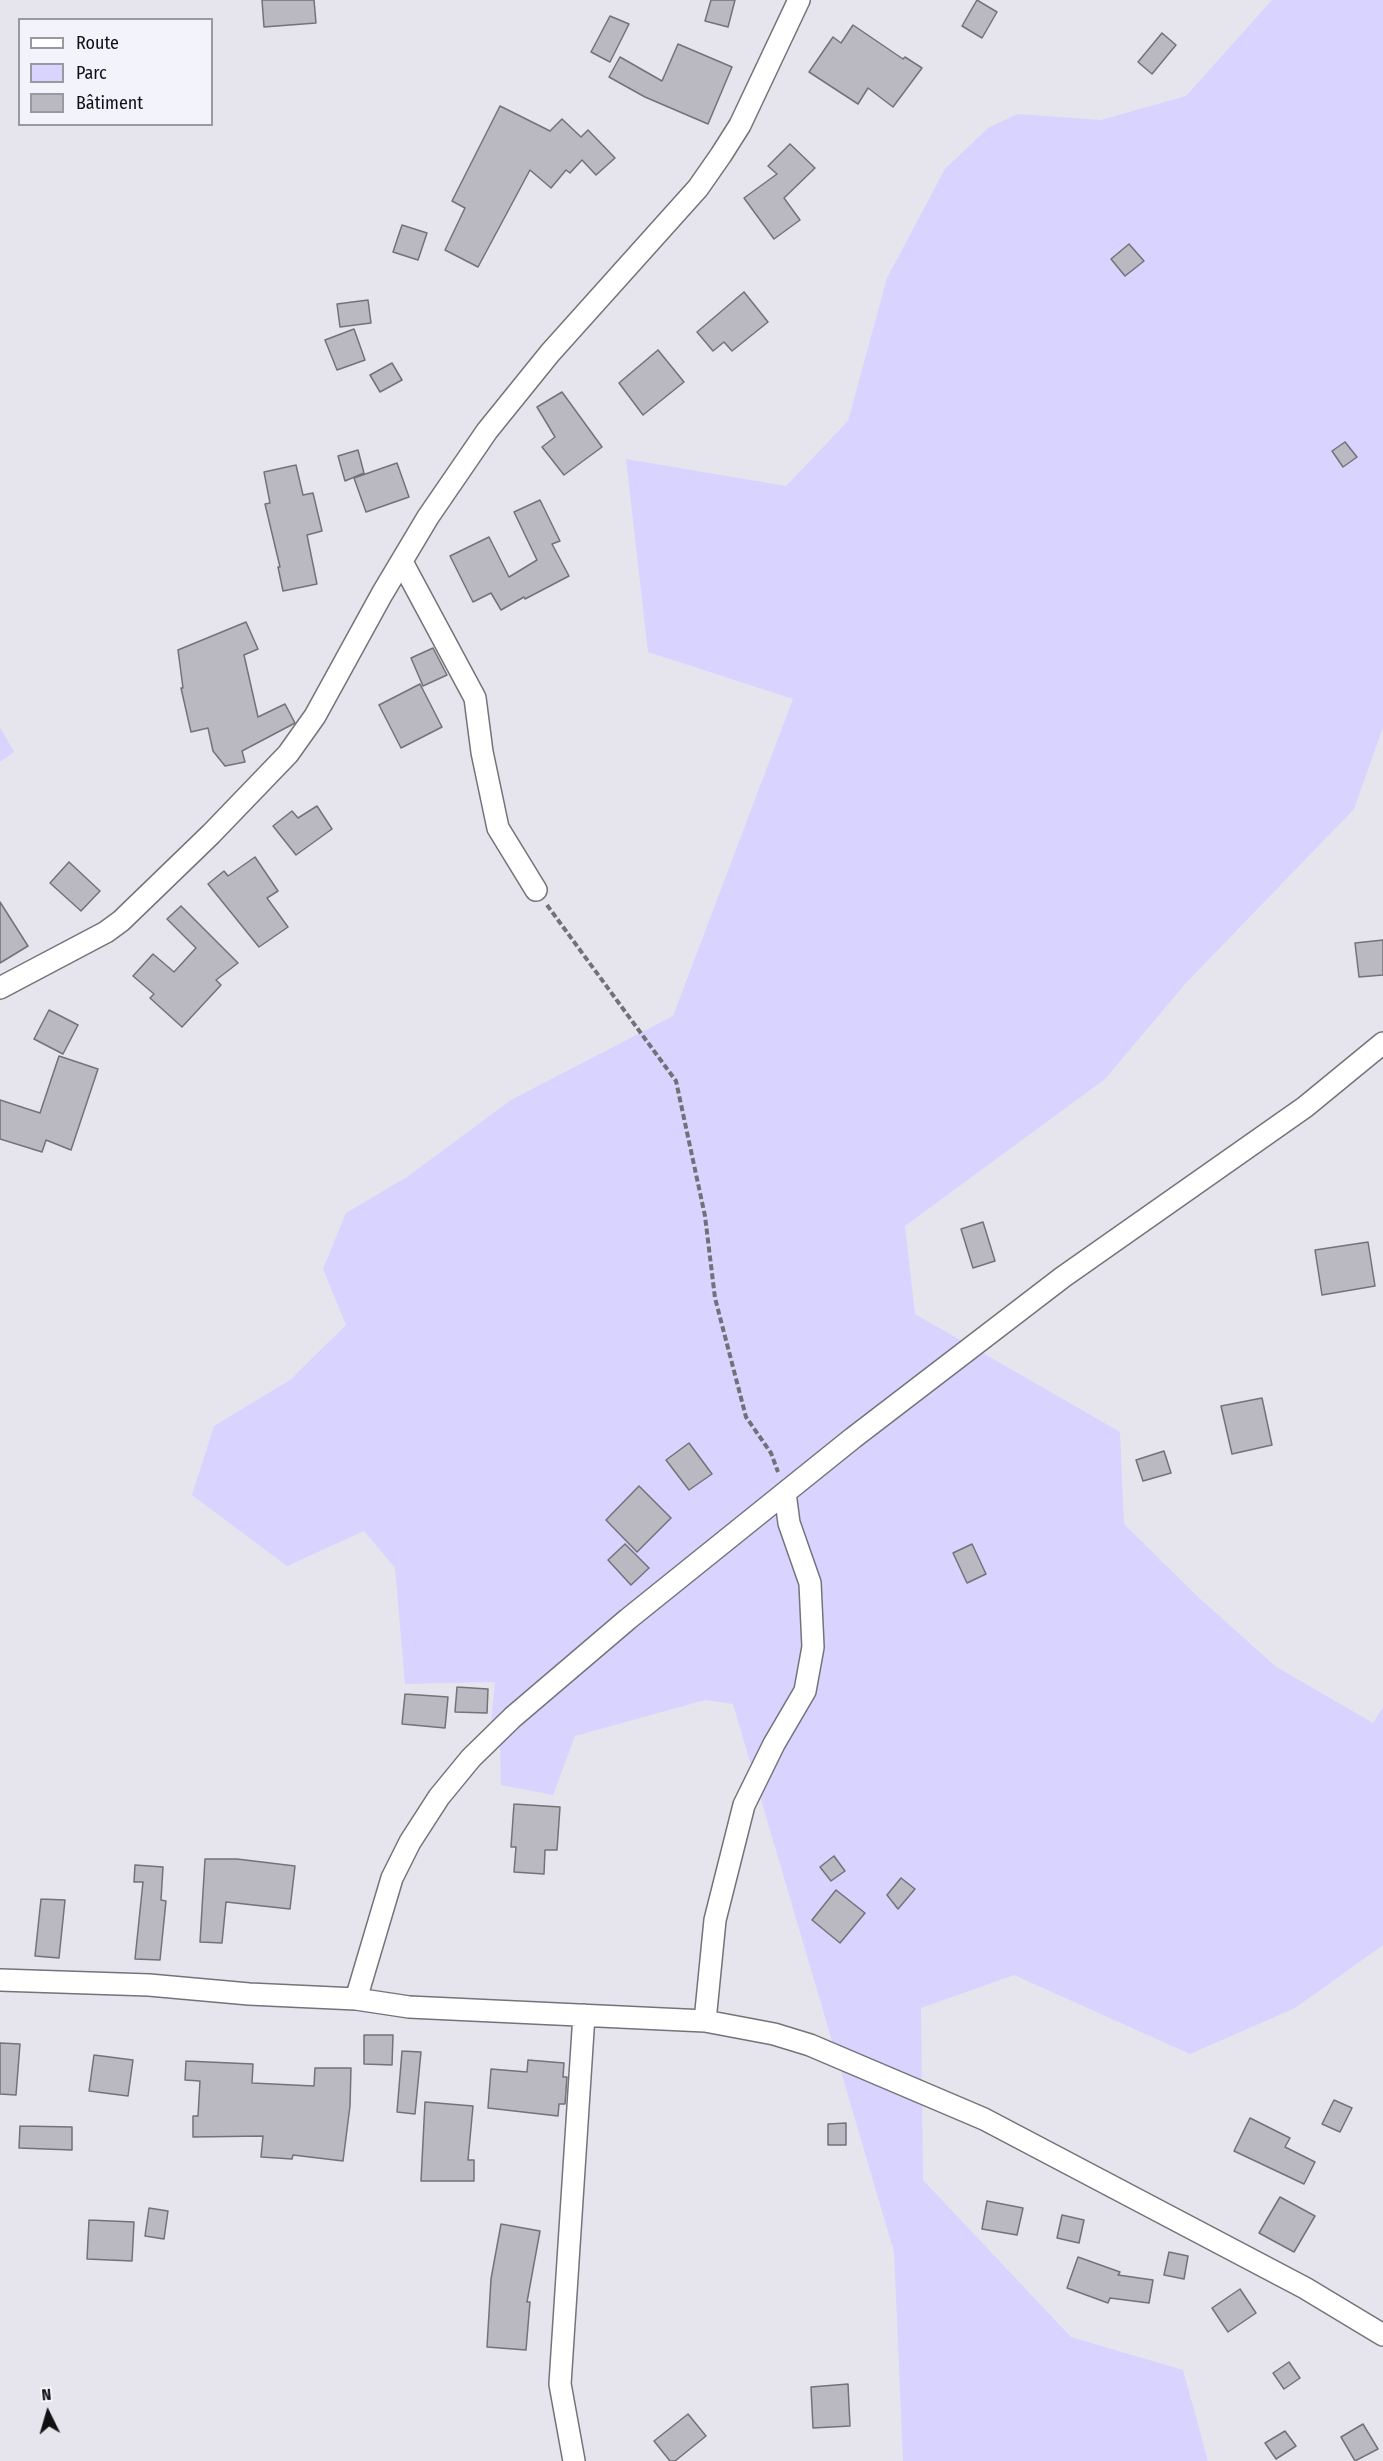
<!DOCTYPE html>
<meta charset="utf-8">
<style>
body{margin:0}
#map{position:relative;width:1383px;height:2461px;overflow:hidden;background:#e6e5ee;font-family:"Fira Sans Condensed",sans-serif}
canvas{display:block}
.legend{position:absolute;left:18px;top:18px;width:195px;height:108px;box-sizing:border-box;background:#f3f3fb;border:2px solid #99999f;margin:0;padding:8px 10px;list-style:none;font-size:18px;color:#111114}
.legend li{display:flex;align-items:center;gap:12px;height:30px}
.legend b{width:30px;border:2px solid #99999f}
.north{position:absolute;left:18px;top:2383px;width:60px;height:60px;-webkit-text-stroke:4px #f3f3fb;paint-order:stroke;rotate:355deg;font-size:16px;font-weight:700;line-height:24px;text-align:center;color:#111114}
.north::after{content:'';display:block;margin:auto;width:21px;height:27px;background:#111114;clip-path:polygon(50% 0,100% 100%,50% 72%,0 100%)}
</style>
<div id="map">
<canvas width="1383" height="2461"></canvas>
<ul class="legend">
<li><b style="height:8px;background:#fff"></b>Route</li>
<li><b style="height:16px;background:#d8d3ff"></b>Parc</li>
<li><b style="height:16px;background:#bab9c1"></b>Bâtiment</li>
</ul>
<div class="north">N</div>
</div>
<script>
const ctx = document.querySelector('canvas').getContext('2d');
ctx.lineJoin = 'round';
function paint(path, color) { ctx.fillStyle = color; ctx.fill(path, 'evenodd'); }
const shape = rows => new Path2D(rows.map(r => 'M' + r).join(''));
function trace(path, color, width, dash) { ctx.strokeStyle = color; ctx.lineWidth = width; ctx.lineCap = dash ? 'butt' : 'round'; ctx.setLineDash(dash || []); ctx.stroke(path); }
paint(shape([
 [1272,0,1383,0,1383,727,1354,809,1186,983,1105,1079,905,1226,915,1314,1120,1432,1124,1524,1196,1595,1275,1666,1373,1723,1383,1707,1383,1945,1295,2008,1190,2054,1014,1975,921,2008,923,2180,1071,2337,1183,2370,1208,2461,903,2461,894,2252,733,1704,705,1700,575,1736,553,1795,501,1785,500,1745,491,1723,495,1682,405,1684,395,1568,364,1531,287,1566,192,1495,214,1426,290,1380,346,1325,323,1269,346,1213,407,1177,511,1100,673,1016,793,699,648,652,626,459,786,486,848,421,887,278,945,169,988,128,1018,114,1101,120,1186,96],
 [0,727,14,752,0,762]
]), '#d8d3ff');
const building = shape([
 [262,0,314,0,316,23,264,27,262,0],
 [711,0,735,0,728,27,705,21,711,0],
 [977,0,997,12,982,38,962,26,977,0],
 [610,16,629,24,610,62,591,52,610,16],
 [853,25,903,59,905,57,922,68,893,107,868,88,858,104,809,72,833,37,841,43,853,25],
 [1162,33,1176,45,1152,74,1138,62,1162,33],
 [678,44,732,67,708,124,645,97,609,77,620,57,662,81,678,44],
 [500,106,550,131,562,119,581,137,588,130,615,158,596,175,582,160,570,173,566,170,551,188,530,170,478,267,445,250,465,208,452,201,500,106],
 [790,144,815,168,784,198,800,220,774,239,744,198,777,174,768,166,790,144],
 [402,225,427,233,418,260,393,252,402,225],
 [1129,244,1144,261,1125,276,1111,259,1129,244],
 [744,292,768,322,732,351,724,342,713,351,697,332,744,292],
 [368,300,371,323,340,327,337,304,368,300],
 [354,329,365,360,337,370,325,340,354,329],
 [658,350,684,382,643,415,619,383,658,350],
 [392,363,402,380,380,392,370,375,392,363],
 [562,392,602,447,564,475,542,447,555,437,537,407,562,392],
 [1345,442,1357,457,1343,467,1332,451,1345,442],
 [358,450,364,473,345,481,338,456,358,450],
 [397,463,409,497,366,512,354,478,397,463],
 [296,465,303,495,313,493,322,531,307,535,317,584,283,591,278,567,280,567,265,504,270,503,264,472,296,465],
 [540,500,560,541,552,544,569,576,525,599,524,597,501,610,491,593,473,602,450,556,489,537,509,577,537,560,514,512,540,500],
 [246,622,258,649,244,655,258,717,285,704,295,723,242,751,245,762,225,766,213,751,208,728,191,732,181,688,183,688,178,650,246,622],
 [433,648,447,675,423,686,411,658,433,648],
 [420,684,442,727,401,748,379,705,420,684],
 [317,806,332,829,296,855,273,826,292,811,298,818,317,806],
 [255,857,278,891,267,898,288,927,259,947,208,884,224,871,228,876,255,857],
 [69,862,100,891,81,911,50,883,69,862],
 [0,902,28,946,0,963,0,902],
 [181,906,238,963,216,980,221,985,182,1027,150,998,154,994,133,976,153,954,174,972,196,948,167,919,181,906],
 [1383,940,1383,975,1359,977,1355,943,1383,940],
 [49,1010,78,1025,63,1054,34,1039,49,1010],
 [59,1056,98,1069,71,1150,46,1140,42,1152,0,1139,0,1100,40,1113,59,1056],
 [983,1222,995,1261,973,1268,961,1229,983,1222],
 [1368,1242,1375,1286,1322,1295,1315,1250,1368,1242],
 [1262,1398,1272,1445,1232,1454,1221,1406,1262,1398],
 [689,1443,712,1474,689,1490,666,1460,689,1443],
 [1164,1451,1171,1473,1143,1481,1136,1460,1164,1451],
 [639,1486,671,1518,637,1552,606,1520,639,1486],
 [625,1544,649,1568,631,1585,608,1560,625,1544],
 [972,1544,986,1574,967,1583,953,1553,972,1544],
 [457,1687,488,1689,487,1713,455,1712,457,1687],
 [405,1694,448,1697,445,1728,402,1724,405,1694],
 [514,1804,560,1807,557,1850,545,1850,544,1874,514,1872,516,1847,511,1847,514,1804],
 [834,1856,845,1871,831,1881,820,1867,834,1856],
 [205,1859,237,1859,295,1866,290,1909,226,1902,222,1943,200,1942,205,1859],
 [135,1865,163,1867,161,1900,166,1901,160,1960,135,1959,143,1882,134,1882,135,1865],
 [901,1878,915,1889,898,1909,887,1895,901,1878],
 [836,1890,865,1913,840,1943,812,1920,836,1890],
 [41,1899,65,1900,59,1958,35,1956,41,1899],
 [364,2035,393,2035,392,2065,364,2064,364,2035],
 [0,2043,20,2044,16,2095,0,2094,0,2043],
 [402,2051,421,2052,415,2114,397,2112,402,2051],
 [94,2055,133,2060,128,2096,89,2091,94,2055],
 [528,2060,564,2063,563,2077,567,2077,565,2104,559,2104,558,2116,488,2108,491,2069,527,2072,528,2060],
 [186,2061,253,2064,252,2083,314,2086,315,2068,351,2068,350,2106,343,2161,293,2155,292,2159,261,2157,263,2136,193,2137,193,2116,198,2116,200,2081,185,2080,186,2061],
 [1334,2100,1352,2108,1340,2132,1322,2124,1334,2100],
 [425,2102,473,2106,468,2160,474,2160,474,2181,421,2181,425,2102],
 [1250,2118,1290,2138,1285,2147,1315,2162,1304,2184,1234,2151,1250,2118],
 [846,2123,846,2145,828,2145,828,2124,846,2123],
 [20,2126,72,2127,72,2150,19,2148,20,2126],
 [1280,2197,1315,2216,1294,2252,1259,2233,1280,2197],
 [987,2201,1023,2208,1017,2235,982,2229,987,2201],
 [149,2208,168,2211,164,2239,145,2236,149,2208],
 [1062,2215,1084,2220,1079,2243,1057,2238,1062,2215],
 [89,2220,134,2222,132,2261,87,2259,89,2220],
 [501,2224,540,2231,527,2302,530,2302,526,2350,487,2347,491,2279,501,2224],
 [1169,2252,1188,2256,1184,2279,1164,2275,1169,2252],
 [1078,2257,1120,2272,1118,2275,1153,2280,1149,2303,1110,2298,1108,2303,1067,2288,1078,2257],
 [1240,2289,1256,2313,1228,2332,1212,2308,1240,2289],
 [1289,2362,1300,2378,1284,2389,1273,2373,1289,2362],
 [848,2384,850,2426,813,2428,811,2387,848,2384],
 [688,2414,706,2436,675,2461,670,2461,654,2441,688,2414],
 [1363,2424,1378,2449,1355,2461,1341,2437,1363,2424],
 [1285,2431,1296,2446,1276,2459,1265,2443,1285,2431]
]);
paint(building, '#bab9c1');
trace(building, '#737279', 1.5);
const street = shape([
 [402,562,475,698,482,752,498,828,536,890],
 [0,988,106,932,121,921,211,834,288,754,315,716,382,594,428,517,487,431,550,353,698,188,721,155,740,125,799,0],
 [0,1980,149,1985,249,1994,356,1999,392,1878,410,1842,439,1797,471,1758,513,1717,628,1619,853,1438,1063,1277,1305,1107,1383,1043],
 [356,1999,409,2007,705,2021,774,2034,810,2045,984,2119,1305,2288,1383,2335],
 [705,2021,715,1920,744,1805,774,1744,805,1691,813,1647,810,1583,789,1523,785,1493],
 [574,2461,560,2384,584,2015]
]);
trace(street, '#74737a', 24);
trace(shape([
 [547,905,676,1081,705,1216,715,1298,746,1417,771,1453,778,1472]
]), '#717177', 4, [6, 3]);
trace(street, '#fff', 21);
</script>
